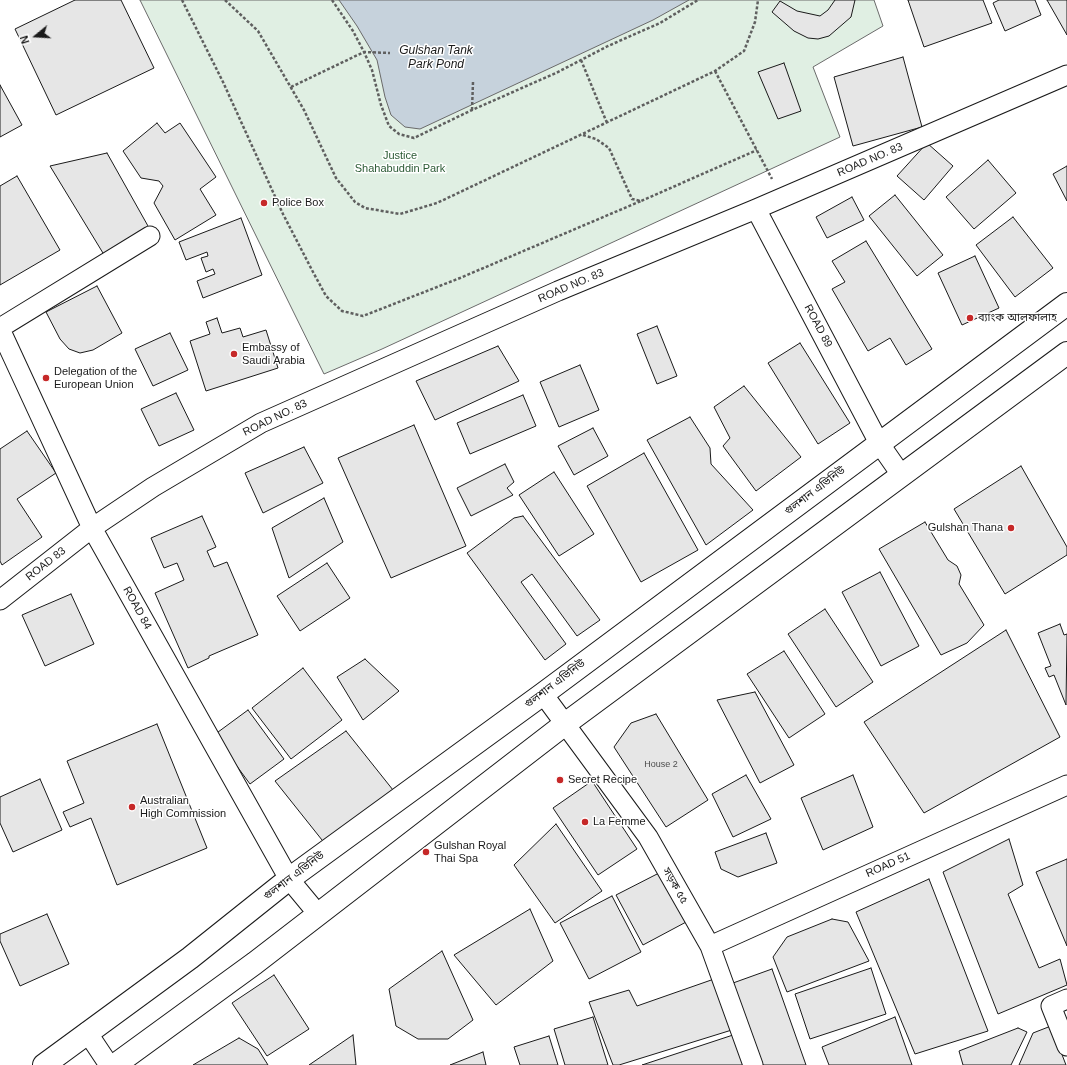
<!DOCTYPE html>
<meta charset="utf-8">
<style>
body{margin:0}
#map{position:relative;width:1067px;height:1065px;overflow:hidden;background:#fff;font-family:Helvetica,sans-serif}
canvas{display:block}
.north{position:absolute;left:16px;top:16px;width:40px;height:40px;-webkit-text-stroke:3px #fff;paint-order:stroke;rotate:252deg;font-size:11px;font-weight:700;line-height:16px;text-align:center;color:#1a1a1a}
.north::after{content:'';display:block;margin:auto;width:14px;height:18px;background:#1a1a1a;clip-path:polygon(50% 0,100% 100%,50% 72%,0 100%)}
</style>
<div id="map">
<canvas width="1067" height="1065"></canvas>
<div class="north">N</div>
</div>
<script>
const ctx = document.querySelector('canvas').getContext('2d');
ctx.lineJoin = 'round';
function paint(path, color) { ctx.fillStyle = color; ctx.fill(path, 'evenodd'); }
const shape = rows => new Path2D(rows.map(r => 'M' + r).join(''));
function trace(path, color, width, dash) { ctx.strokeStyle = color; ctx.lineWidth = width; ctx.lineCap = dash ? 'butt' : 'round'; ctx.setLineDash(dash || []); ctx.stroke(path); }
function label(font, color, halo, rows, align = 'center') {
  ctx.font = font + ' Helvetica,"Noto Sans Bengali",sans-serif'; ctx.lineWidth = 3; ctx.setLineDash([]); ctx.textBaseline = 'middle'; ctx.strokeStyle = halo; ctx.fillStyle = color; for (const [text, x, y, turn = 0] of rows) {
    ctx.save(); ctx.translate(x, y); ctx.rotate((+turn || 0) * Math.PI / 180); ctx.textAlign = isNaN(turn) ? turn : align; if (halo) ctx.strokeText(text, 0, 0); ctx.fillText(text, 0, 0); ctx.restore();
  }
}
const green = shape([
 [140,0,874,0,883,26,813,67,840,137,382,349,324,374,140,0]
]);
paint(green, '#e0efe3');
trace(green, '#6a6a6a', 1);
const water = shape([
 [339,0,689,0,653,20,420,129,405,127,391,115,385,97,377,60,357,26,339,0]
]);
paint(water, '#c6d2dc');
trace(water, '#6a6a6a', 1);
const building = shape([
 [75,0,121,0,154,68,56,115,15,29,75,0],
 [835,0,855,0,851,17,829,36,818,39,808,38,794,31,772,12,780,1,797,11,820,16,828,10,835,0],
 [908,0,983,0,992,23,924,47,908,0],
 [999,0,1035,0,1041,15,1005,31,993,3,999,0],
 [1047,0,1067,0,1067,35,1047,0],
 [903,57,922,127,853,146,834,77,903,57],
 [784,63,801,111,778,119,758,72,784,63],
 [0,85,22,125,0,137,0,85],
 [157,123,165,133,180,123,216,177,200,189,216,215,175,240,154,203,163,186,159,181,141,178,123,151,157,123],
 [927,143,953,166,924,200,897,176,927,143],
 [107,153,148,226,106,258,50,166,107,153],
 [988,160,1016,193,974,229,946,197,988,160],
 [1067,166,1067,201,1053,174,1067,166],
 [17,176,60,250,0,285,0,186,17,176],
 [895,195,943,255,917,276,869,216,895,195],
 [852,197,864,220,827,238,816,217,852,197],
 [1013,217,1053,268,1015,297,976,245,1013,217],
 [241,218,262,275,203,298,197,281,215,274,213,269,206,272,201,258,208,256,207,252,186,260,179,242,241,218],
 [866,241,932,349,906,365,890,338,868,351,832,289,845,282,832,261,866,241],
 [975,256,999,308,962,325,938,273,975,256],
 [97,286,122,333,93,350,80,353,69,349,60,339,46,312,97,286],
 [217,318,222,333,240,328,243,337,266,330,278,368,206,391,190,341,210,334,206,322,217,318],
 [657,326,677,376,657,384,637,334,657,326],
 [170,333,188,370,153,386,135,349,170,333],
 [800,343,850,423,818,444,768,363,800,343],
 [498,346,519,381,435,420,416,381,498,346],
 [580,365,599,410,559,427,540,382,580,365],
 [744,386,801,457,756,491,723,446,730,438,714,407,744,386],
 [176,393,194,430,159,446,141,409,176,393],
 [523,395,536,426,470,454,457,423,523,395],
 [690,417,710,448,711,464,753,510,706,545,647,440,690,417],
 [414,425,466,546,391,578,338,458,414,425],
 [593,428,608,456,574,475,558,446,593,428],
 [27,431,56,473,17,499,42,537,2,565,0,561,0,449,27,431],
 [304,447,323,483,263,513,245,473,304,447],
 [644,453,698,550,641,582,587,486,644,453],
 [505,464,514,482,507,488,513,495,471,516,457,488,505,464],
 [1021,466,1067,547,1067,555,1005,594,954,509,1021,466],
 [554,472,594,534,559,556,519,495,554,472],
 [324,498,343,542,289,578,272,528,324,498],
 [202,516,216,547,207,551,214,567,227,562,258,635,209,656,209,658,188,668,155,593,184,580,177,563,164,568,151,538,202,516],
 [523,516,600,620,577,636,532,574,521,582,566,644,545,660,467,553,514,518,523,516],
 [925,522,948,560,957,566,961,575,959,584,984,625,967,643,941,655,879,549,925,522],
 [327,563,350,598,300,631,277,596,327,563],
 [880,572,919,646,881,666,842,592,880,572],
 [71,594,94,644,45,666,22,615,71,594],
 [825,609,873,682,836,707,788,634,825,609],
 [1060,624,1064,635,1067,634,1066,705,1054,675,1049,677,1045,668,1051,666,1038,633,1060,624],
 [1006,630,1060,737,924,813,864,722,1006,630],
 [784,651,825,714,789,738,747,674,784,651],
 [365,659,399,691,363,720,337,677,365,659],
 [303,668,342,720,291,759,252,708,303,668],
 [755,692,794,765,760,783,717,700,755,692],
 [248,710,284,759,250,784,214,735,248,710],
 [656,714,708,800,666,827,614,747,631,723,656,714],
 [157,724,207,848,117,885,91,818,70,827,63,812,84,803,67,761,157,724],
 [346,731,397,795,326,845,275,781,346,731],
 [746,775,771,819,733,837,712,794,746,775],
 [853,775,873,827,823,850,801,798,853,775],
 [40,779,62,830,13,852,0,823,0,797,40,779],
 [592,781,637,849,598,875,553,808,592,781],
 [556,824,602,891,555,923,514,865,556,824],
 [766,833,777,863,738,877,721,869,715,852,766,833],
 [1009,839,1023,885,1008,894,1039,968,1060,959,1067,985,998,1014,943,872,1009,839],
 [1067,859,1067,946,1036,872,1067,859],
 [661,872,688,921,643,945,616,895,661,872],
 [929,879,988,1031,915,1054,856,912,929,879],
 [612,896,641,952,589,979,560,923,612,896],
 [530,909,553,961,496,1005,454,955,530,909],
 [47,914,69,964,20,986,0,941,0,934,47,914],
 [832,919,848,922,869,961,787,992,773,957,787,937,832,919],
 [442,951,473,1020,448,1039,418,1039,396,1026,389,989,442,951],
 [871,968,886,1014,810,1039,795,994,871,968],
 [772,969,806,1065,763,1065,733,983,772,969],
 [274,975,309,1029,267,1056,232,1003,274,975],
 [717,978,735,1029,619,1065,613,1065,589,1002,629,990,637,1006,717,978],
 [593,1017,608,1065,565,1065,554,1029,593,1017],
 [895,1017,912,1065,829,1065,822,1047,895,1017],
 [1051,1026,1066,1065,1019,1065,1033,1033,1051,1026],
 [1018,1028,1027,1032,1011,1065,963,1065,959,1051,1018,1028],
 [353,1035,356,1065,309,1065,353,1035],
 [733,1035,744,1065,642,1065,733,1035],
 [549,1036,558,1065,520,1065,514,1047,549,1036],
 [239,1038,258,1049,268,1065,193,1065,239,1038],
 [483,1052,486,1065,450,1065,483,1052]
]);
paint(building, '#e6e6e6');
trace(building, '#1a1a1a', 1);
const street = shape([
 [756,209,879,443,902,476],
 [0,328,150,236],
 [0,329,92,528,289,879,318,914],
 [0,600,92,528,153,487,261,423,558,291,756,209,1067,75],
 [543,694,648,837,710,946,753,1065],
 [710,946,1067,785],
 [1067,999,1051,1006,1067,1046],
 [87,1032,109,1065]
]);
const secondary = shape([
 [44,1065,190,958,289,879,543,694,1067,304],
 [115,1065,255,963,565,724,1067,353]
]);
trace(street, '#1a1a1a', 21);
trace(secondary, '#1a1a1a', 24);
trace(shape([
 [182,0,223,82,283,214,313,272,326,296,342,311,363,316,460,278,641,201],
 [225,0,258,31,304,110,336,178,355,202,365,208,400,214,437,203,715,71,744,51,755,22,758,0],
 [332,0,353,31,364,52,372,70,381,105,389,126,399,134,414,138,472,110,556,73,608,46,660,23,698,0],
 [581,60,607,123],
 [715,71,772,179],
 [291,87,364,52,390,53],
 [472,110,473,82],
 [583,135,596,139,609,148,632,199,641,201,757,150]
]), '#5f5f5f', 2.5, [3, 2]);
trace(street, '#fff', 19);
trace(secondary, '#fff', 22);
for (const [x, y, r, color] of [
 [264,203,4,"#c62828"],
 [970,318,4,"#c62828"],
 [234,354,4,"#c62828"],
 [46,378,4,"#c62828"],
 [1011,528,4,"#c62828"],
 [560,780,4,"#c62828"],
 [132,807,4,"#c62828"],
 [585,822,4,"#c62828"],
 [426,852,4,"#c62828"]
]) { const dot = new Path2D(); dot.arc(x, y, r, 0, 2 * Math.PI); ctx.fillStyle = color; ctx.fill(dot); trace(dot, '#fff', 1.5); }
label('9px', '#4d4d4d', null, [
 ["House 2",661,765]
]);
label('11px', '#2b5a34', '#fff', [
 ["Justice",400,156],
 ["Shahabuddin Park",400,169]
]);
label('11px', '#1a1a1a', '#fff', [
 ["ROAD NO. 83",870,160,-23],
 ["ROAD NO. 83",571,286,-23],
 ["ROAD 89",818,326,62],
 ["ROAD NO. 83",275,418,-26],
 ["গুলশান এভিনিউ",815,491,-37],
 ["ROAD 83",46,564,-38],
 ["ROAD 84",137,608,61],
 ["গুলশান এভিনিউ",555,684,-37],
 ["ROAD 51",888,865,-24],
 ["গুলশান এভিনিউ",294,876,-37],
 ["সড়ক ৫৫",675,886,60]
]);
label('11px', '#1a1a1a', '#fff', [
 ["Police Box",272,203],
 ["ব্যাংক আলফালাহ",978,318],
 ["Embassy of",242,348],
 ["Saudi Arabia",242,361],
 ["Delegation of the",54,372],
 ["European Union",54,385],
 ["Gulshan Thana",1003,528,"right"],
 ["Secret Recipe",568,780],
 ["Australian",140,801],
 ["High Commission",140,814],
 ["La Femme",593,822],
 ["Gulshan Royal",434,846],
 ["Thai Spa",434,859]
], 'left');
label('italic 12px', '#1a1a1a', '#fff', [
 ["Gulshan Tank",436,51],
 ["Park Pond",436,65]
]);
</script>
